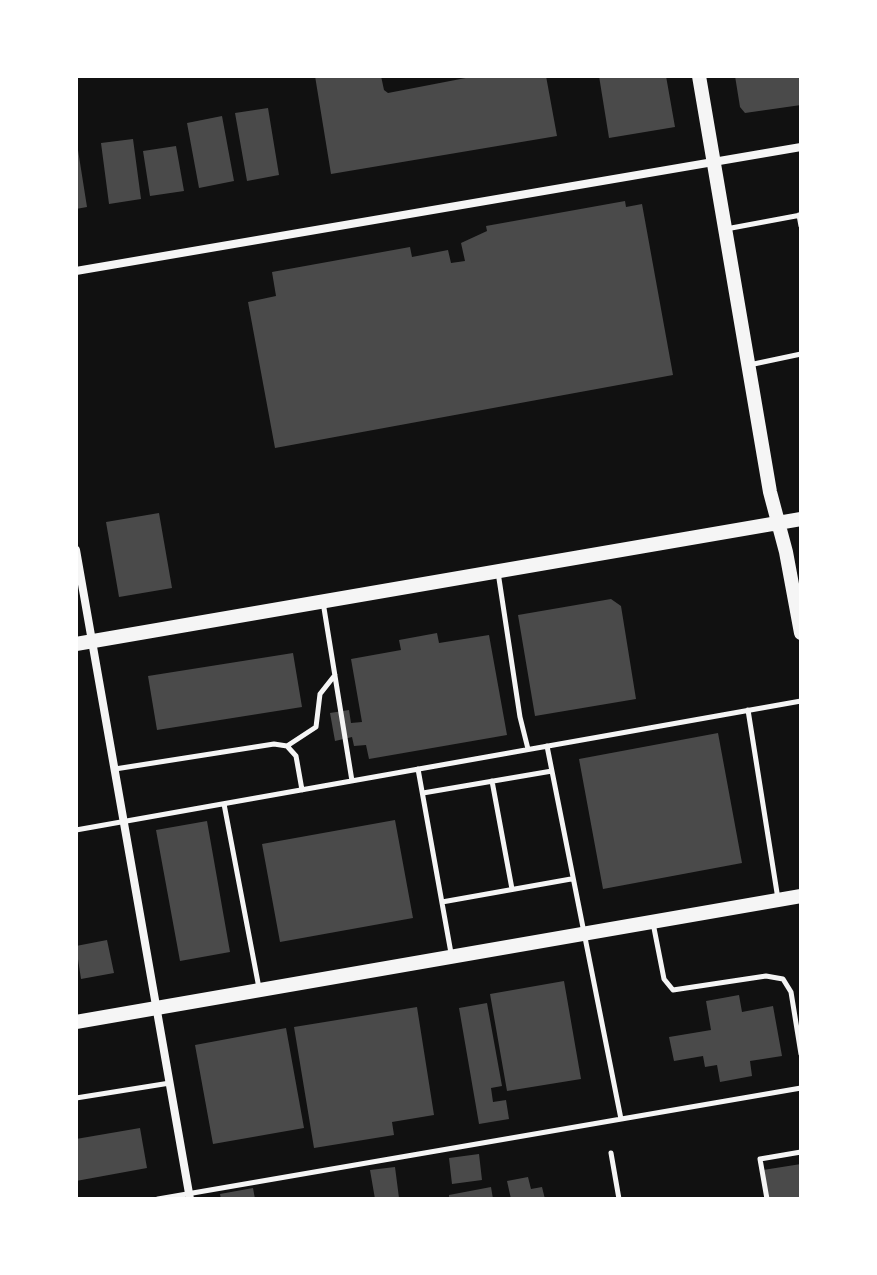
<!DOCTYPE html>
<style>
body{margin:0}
#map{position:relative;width:877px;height:1275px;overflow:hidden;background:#111;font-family:Signika,sans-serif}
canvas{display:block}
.frame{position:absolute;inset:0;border:78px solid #fff;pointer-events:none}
</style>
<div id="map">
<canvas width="877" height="1275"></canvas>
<div class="frame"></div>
</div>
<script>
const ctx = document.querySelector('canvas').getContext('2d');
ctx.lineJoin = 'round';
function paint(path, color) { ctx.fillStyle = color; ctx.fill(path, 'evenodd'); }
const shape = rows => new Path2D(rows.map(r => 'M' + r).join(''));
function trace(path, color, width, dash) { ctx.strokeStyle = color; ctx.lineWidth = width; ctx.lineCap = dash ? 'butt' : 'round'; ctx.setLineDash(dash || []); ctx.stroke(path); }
paint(shape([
 [315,76,381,76,384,90,388,93,476,76,546,76,557,136,331,174],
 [599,76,666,76,675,127,609,138],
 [735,76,801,76,801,105,745,113,740,107],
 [268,108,279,175,247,181,235,113],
 [222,116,234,181,199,188,187,123],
 [133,139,141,199,109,204,101,143],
 [176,146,184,191,150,196,143,151],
 [78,150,87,207,76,209,76,151],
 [625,201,626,207,642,204,673,375,275,448,248,302,276,296,272,272,410,247,412,257,448,250,451,263,465,261,461,243,487,231,486,226],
 [159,513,172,588,119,597,106,522],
 [611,599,621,606,636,699,535,716,518,615],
 [437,633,439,643,489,635,507,735,369,759,366,745,354,746,352,737,335,741,330,713,349,710,351,723,362,722,351,659,401,650,399,640],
 [293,653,302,707,157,730,148,676],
 [718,733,742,863,603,889,579,759],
 [395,820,413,918,280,942,262,844],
 [207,821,230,952,180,961,156,830],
 [107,940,114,973,81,979,76,946],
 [564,981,581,1079,507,1091,490,994],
 [739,995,742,1012,773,1006,782,1056,750,1061,752,1076,720,1082,717,1065,705,1067,703,1056,674,1061,669,1037,711,1030,706,1001],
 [487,1003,502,1086,491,1088,493,1102,506,1100,509,1119,479,1124,459,1008],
 [417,1007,434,1115,392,1122,394,1135,314,1148,294,1027],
 [286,1028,304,1128,213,1144,195,1045],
 [140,1128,147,1168,76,1181,76,1139],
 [479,1154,482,1180,452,1184,449,1158],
 [801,1164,801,1199,768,1199,763,1170],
 [395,1167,399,1198,375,1199,370,1170],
 [528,1177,531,1189,542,1187,545,1199,511,1199,507,1181],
 [491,1187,493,1199,449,1199,449,1195],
 [253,1188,255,1199,221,1199,220,1194]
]), '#4a4a4a');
trace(shape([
 [799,215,801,226],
 [726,229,801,215],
 [749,365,801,354],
 [498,572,520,717,528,749],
 [323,602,352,781],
 [748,710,778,899],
 [287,746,316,727,320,694,335,675],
 [547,746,621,1119],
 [115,769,274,744,287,746,296,756,302,790],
 [418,769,451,953],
 [492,781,512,889],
 [423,793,552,771],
 [224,804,259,988],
 [76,830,801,701],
 [442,902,571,879],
 [653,923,664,979,673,990,766,976,783,979,791,992,801,1054],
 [76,1098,170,1083],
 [611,1153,619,1199],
 [158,1199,801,1088],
 [767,1199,760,1159,801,1152]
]), '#f5f5f5', 5);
trace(shape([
 [76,271,801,147],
 [76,550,190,1199]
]), '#f5f5f5', 8);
trace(shape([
 [76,1022,801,896]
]), '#f5f5f5', 14);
trace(shape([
 [699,76,770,492,786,552,801,633],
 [76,644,801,519]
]), '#f5f5f5', 14);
</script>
